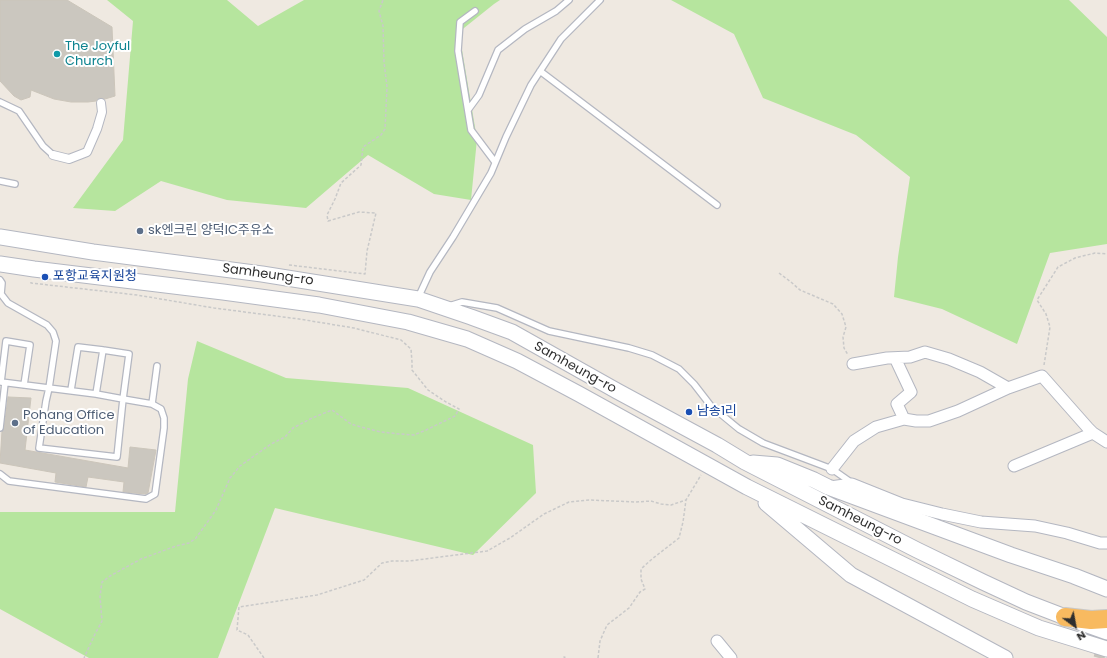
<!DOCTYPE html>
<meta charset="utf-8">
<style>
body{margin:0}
#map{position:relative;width:1107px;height:658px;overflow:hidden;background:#efe9e1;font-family:Poppins,sans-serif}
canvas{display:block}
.north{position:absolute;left:1055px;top:606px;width:40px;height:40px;-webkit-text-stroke:3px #fff;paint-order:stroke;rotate:148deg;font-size:11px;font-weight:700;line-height:16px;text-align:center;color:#2e2e2e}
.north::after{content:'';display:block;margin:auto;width:14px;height:18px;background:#2e2e2e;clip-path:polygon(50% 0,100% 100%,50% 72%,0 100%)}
</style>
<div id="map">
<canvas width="1107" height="658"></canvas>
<div class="north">N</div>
</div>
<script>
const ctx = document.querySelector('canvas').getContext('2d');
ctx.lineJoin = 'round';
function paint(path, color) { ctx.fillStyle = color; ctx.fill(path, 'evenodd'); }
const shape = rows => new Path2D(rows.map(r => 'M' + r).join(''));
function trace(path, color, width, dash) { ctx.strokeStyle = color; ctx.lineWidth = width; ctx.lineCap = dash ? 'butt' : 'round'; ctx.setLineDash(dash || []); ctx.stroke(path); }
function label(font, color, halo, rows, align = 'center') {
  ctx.font = font + ' Poppins,"Noto Sans KR",sans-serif'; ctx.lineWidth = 4; ctx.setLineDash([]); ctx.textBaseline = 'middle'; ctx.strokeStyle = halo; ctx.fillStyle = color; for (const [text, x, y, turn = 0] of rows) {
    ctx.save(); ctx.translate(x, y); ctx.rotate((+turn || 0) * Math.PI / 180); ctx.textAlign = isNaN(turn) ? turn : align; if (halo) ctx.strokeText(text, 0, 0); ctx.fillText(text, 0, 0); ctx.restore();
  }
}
paint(shape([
 [107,0,227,0,258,26,304,0,500,0,494,4,459,32,477,139,471,200,434,194,368,155,306,208,227,200,161,181,115,211,73,208,123,140,133,21],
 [671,0,1069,0,1107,37,1107,244,1050,253,1017,344,942,309,894,297,898,257,910,177,856,135,763,98,734,34],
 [197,341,286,378,408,388,533,445,536,493,473,555,275,508,218,658,89,658,0,609,0,512,175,512,188,379]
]), '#b6e59e');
const building = shape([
 [0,0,67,0,112,27,115,96,105,99,100,98,96,101,88,102,71,102,54,99,31,90,30,97,21,100,14,96,0,81,0,0],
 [8,397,31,398,25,450,128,468,130,447,156,450,148,493,146,494,123,492,124,482,88,477,86,487,55,482,56,473,0,463,2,431,4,428,8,397]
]);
paint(building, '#cbc7bf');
trace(building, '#cbc5ba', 1);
trace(shape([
 [1099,658,1107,629]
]), '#c8c4bd', 11, [11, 5.5]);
const service = shape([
 [475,11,460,22,458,51,471,130,495,162],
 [540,71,717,205],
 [0,102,19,111,43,146,53,155],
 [468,110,479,95,498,50,525,29,556,11,569,0],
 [0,181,15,184],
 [0,280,2,283,1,294,8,303,47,325,53,332,56,341,49,388,46,401,39,448,117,457,123,399,152,404,161,409,164,418,164,428,155,494,146,499,9,481,0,474],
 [418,298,430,272,453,237,491,173,506,137,531,85,561,39,600,0],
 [449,306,462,302,497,308,549,331,629,348,652,355,679,369,694,384,711,406,739,429,763,443,832,469,852,483],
 [24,385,30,345,6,341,1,382,96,394,123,399,129,354,103,350,78,347,71,390],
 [96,394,103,350],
 [152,404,157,366],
 [0,428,5,383]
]);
const pedestrian = shape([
 [53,155,69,159,87,152,97,129,102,112,101,103]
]);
const minor = shape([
 [895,358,911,392,897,404,904,419],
 [853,364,887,358,910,357,925,352,949,359,980,372,1008,388,1042,376,1088,428,1093,433,1107,442],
 [1014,466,1093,433],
 [832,469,854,441,876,427,904,419,916,421,929,421,958,411,1008,388],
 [830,487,852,484,902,504,942,514,981,522,1035,526,1067,533,1100,543,1107,543],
 [717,641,731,658]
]);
const secondary = shape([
 [0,237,93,252,262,274,418,299,471,317,512,332,617,391,717,445,745,462,917,550,983,582,1026,602,1065,617,1107,632],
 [0,264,34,269,223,292,319,305,408,322,467,339,517,361,579,394,747,487,972,599,1039,628,1107,649],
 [753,463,777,465,814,480,828,487,1011,555,1074,576,1107,589],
 [766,503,851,575,1005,658]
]);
const trunk = shape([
 [1065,617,1091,620,1107,619]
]);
trace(service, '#b4b7c1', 8);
trace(pedestrian, '#b4b7c1', 10);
trace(minor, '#b4b7c1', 13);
trace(secondary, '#b4b7c1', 17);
trace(trunk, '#c9c9c9', 20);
trace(shape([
 [289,265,365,274,367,251,376,213,359,212,328,221,327,215,335,199,341,183,361,165,363,147,381,135,385,129,387,87,384,62,383,26,379,11,383,0],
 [779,273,791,282,800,290,833,304,842,314,846,327,843,337,844,348,848,355],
 [31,282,31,283,137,295,214,308,299,319,354,328,401,340,411,349,412,362,412,370,428,390,446,402,459,409,455,416,426,430,414,435,400,434,381,432,361,427,351,424,332,410,312,418,293,428,285,437,271,444,240,466,230,478,216,510,196,538,189,543,176,546,141,559,110,576,102,582,100,596,102,621,95,634,84,658],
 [1044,365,1050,327,1046,314,1037,300,1058,267,1075,258,1095,253,1107,254],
 [264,658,248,635,237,630,239,607,317,595,364,580,382,563,392,561,409,561,487,551,510,538,544,514,569,502,589,500,636,502,651,501,661,504,671,505,686,500],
 [565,658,564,657,567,658],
 [598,658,600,641,607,625,629,608,640,592,645,589,641,579,641,569,652,559,679,538,683,522,686,500,701,475]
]), '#c9c9c9', 1.5, [3, 2]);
trace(service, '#fff', 5.5);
trace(pedestrian, '#fff', 8);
trace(minor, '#fff', 11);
trace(secondary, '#fff', 15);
trace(trunk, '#f8ba60', 18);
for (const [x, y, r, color] of [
 [57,54,4,"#0f9aa8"],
 [140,231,4,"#5c6f8a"],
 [45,277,4,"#1a4fb4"],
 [689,412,4,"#1a4fb4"],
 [15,423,4,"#5c6f8a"]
]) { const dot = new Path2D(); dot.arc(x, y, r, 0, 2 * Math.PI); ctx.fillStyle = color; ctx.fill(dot); trace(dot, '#fff', 1.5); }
label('13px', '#0d838f', '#fff', [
 ["The Joyful",65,47],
 ["Church",65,62]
], 'left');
label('13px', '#4e5e75', '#fff', [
 ["sk엔크린 양덕IC주유소",148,231],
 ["Pohang Office",23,416],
 ["of Education",23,431]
], 'left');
label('13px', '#2e2e2e', '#fff', [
 ["Samheung-ro",268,275,8],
 ["Samheung-ro",575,368,29],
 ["Samheung-ro",860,521,27]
]);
label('13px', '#164399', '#fff', [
 ["포항교육지원청",53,277],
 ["남송1리",697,412]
], 'left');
</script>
